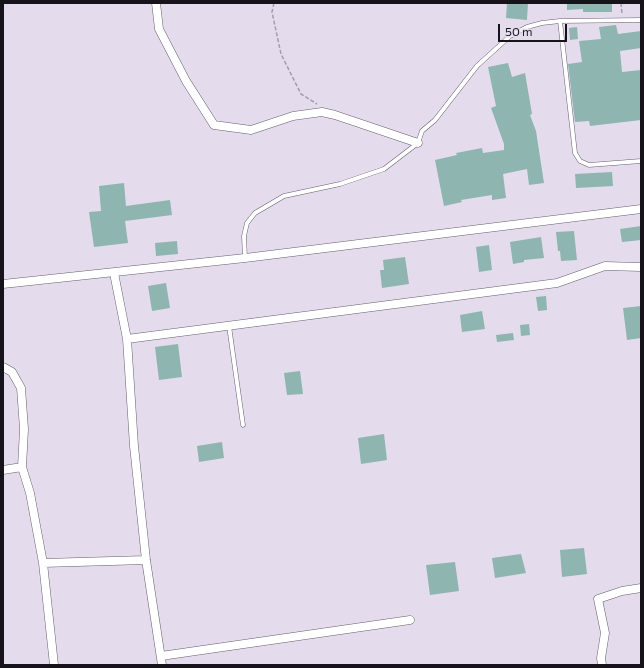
<!DOCTYPE html>
<style>
body{margin:0}
#map{position:relative;width:644px;height:668px;overflow:hidden;background:#e4dced;font-family:Commissioner,sans-serif}
canvas{display:block}
.frame{position:absolute;inset:0;border:4px solid #16141a;pointer-events:none}
.scale{position:absolute;left:498px;top:24px;width:69px;height:18px;box-sizing:border-box;border:2px solid #16141a;border-top:0;padding-left:5px;font-size:12px;line-height:14px;white-space:nowrap;color:#16141a;-webkit-text-stroke:3px #e4dced;paint-order:stroke}
</style>
<div id="map">
<canvas width="644" height="668"></canvas>
<div class="frame"></div>
<div class="scale">50 m</div>
</div>
<script>
const ctx = document.querySelector('canvas').getContext('2d');
ctx.lineJoin = 'round';
function paint(path, color) { ctx.fillStyle = color; ctx.fill(path, 'evenodd'); }
const shape = rows => new Path2D(rows.map(r => 'M' + r).join(''));
function trace(path, color, width, dash) { ctx.strokeStyle = color; ctx.lineWidth = width; ctx.lineCap = dash ? 'butt' : 'round'; ctx.setLineDash(dash || []); ctx.stroke(path); }
paint(shape([
 [507,3,528,3,527,20,506,18],
 [567,3,612,3,612,12,583,12,583,9,567,10],
 [616,25,618,34,641,31,641,48,620,51,622,72,641,70,641,120,590,126,589,121,575,122,568,64,582,62,579,41,601,39,599,27],
 [577,27,578,39,570,40,569,28],
 [508,63,512,77,525,73,532,114,530,115,536,131,544,183,529,185,527,169,503,174,506,198,492,200,492,195,461,200,462,202,444,206,435,160,457,155,456,153,482,148,483,153,504,150,504,144,491,108,496,106,488,67],
 [612,172,613,186,576,188,575,174],
 [124,183,126,206,170,200,172,215,125,221,128,243,94,247,89,212,101,211,99,186],
 [641,226,641,240,622,242,620,229],
 [574,231,577,260,561,261,560,251,558,251,556,232],
 [541,237,544,258,524,260,524,262,513,264,510,242],
 [177,241,178,254,156,256,155,243],
 [489,245,492,270,479,272,476,247],
 [405,257,409,284,382,288,380,270,384,270,383,260],
 [166,283,170,308,152,311,148,286],
 [546,296,547,310,538,311,536,297],
 [641,306,641,338,627,340,623,308],
 [482,311,485,329,462,332,460,315],
 [529,324,530,335,521,336,520,325],
 [513,333,514,340,497,342,496,335],
 [178,344,182,377,159,380,155,347],
 [300,371,303,394,287,395,284,373],
 [384,434,387,460,361,464,358,438],
 [222,442,224,458,199,462,197,446],
 [584,548,587,574,562,577,560,550],
 [521,554,526,573,495,578,492,558],
 [455,562,459,591,430,595,426,565]
]), '#8eb5af');
const service = shape([
 [641,20,560,21,575,153,580,161,589,165,641,161],
 [245,258,244,236,247,223,255,213,284,196,340,184,384,169,418,143,422,131,435,120,477,66,510,36,527,27,542,23,560,21],
 [229,326,243,425]
]);
const minor = shape([
 [156,3,159,29,186,81,214,125,251,130,293,116,322,112,335,115,418,143],
 [114,273,127,339,557,283,605,266,641,267],
 [3,284,245,258,641,209],
 [127,339,134,446,146,560,162,665],
 [3,367,12,372,21,388,24,429,22,467],
 [3,470,22,467,30,493,43,563,54,665],
 [43,563,146,560],
 [161,656,410,620],
 [602,665,601,658,605,633,598,599,622,591,641,588]
]);
trace(service, '#655e6d', 5);
trace(minor, '#655e6d', 9);
trace(shape([
 [274,3,272,12,281,54,301,94,317,104],
 [621,3,622,14]
]), '#a39dab', 1.5, [4, 2]);
trace(service, '#fff', 4);
trace(minor, '#fff', 8);
</script>
